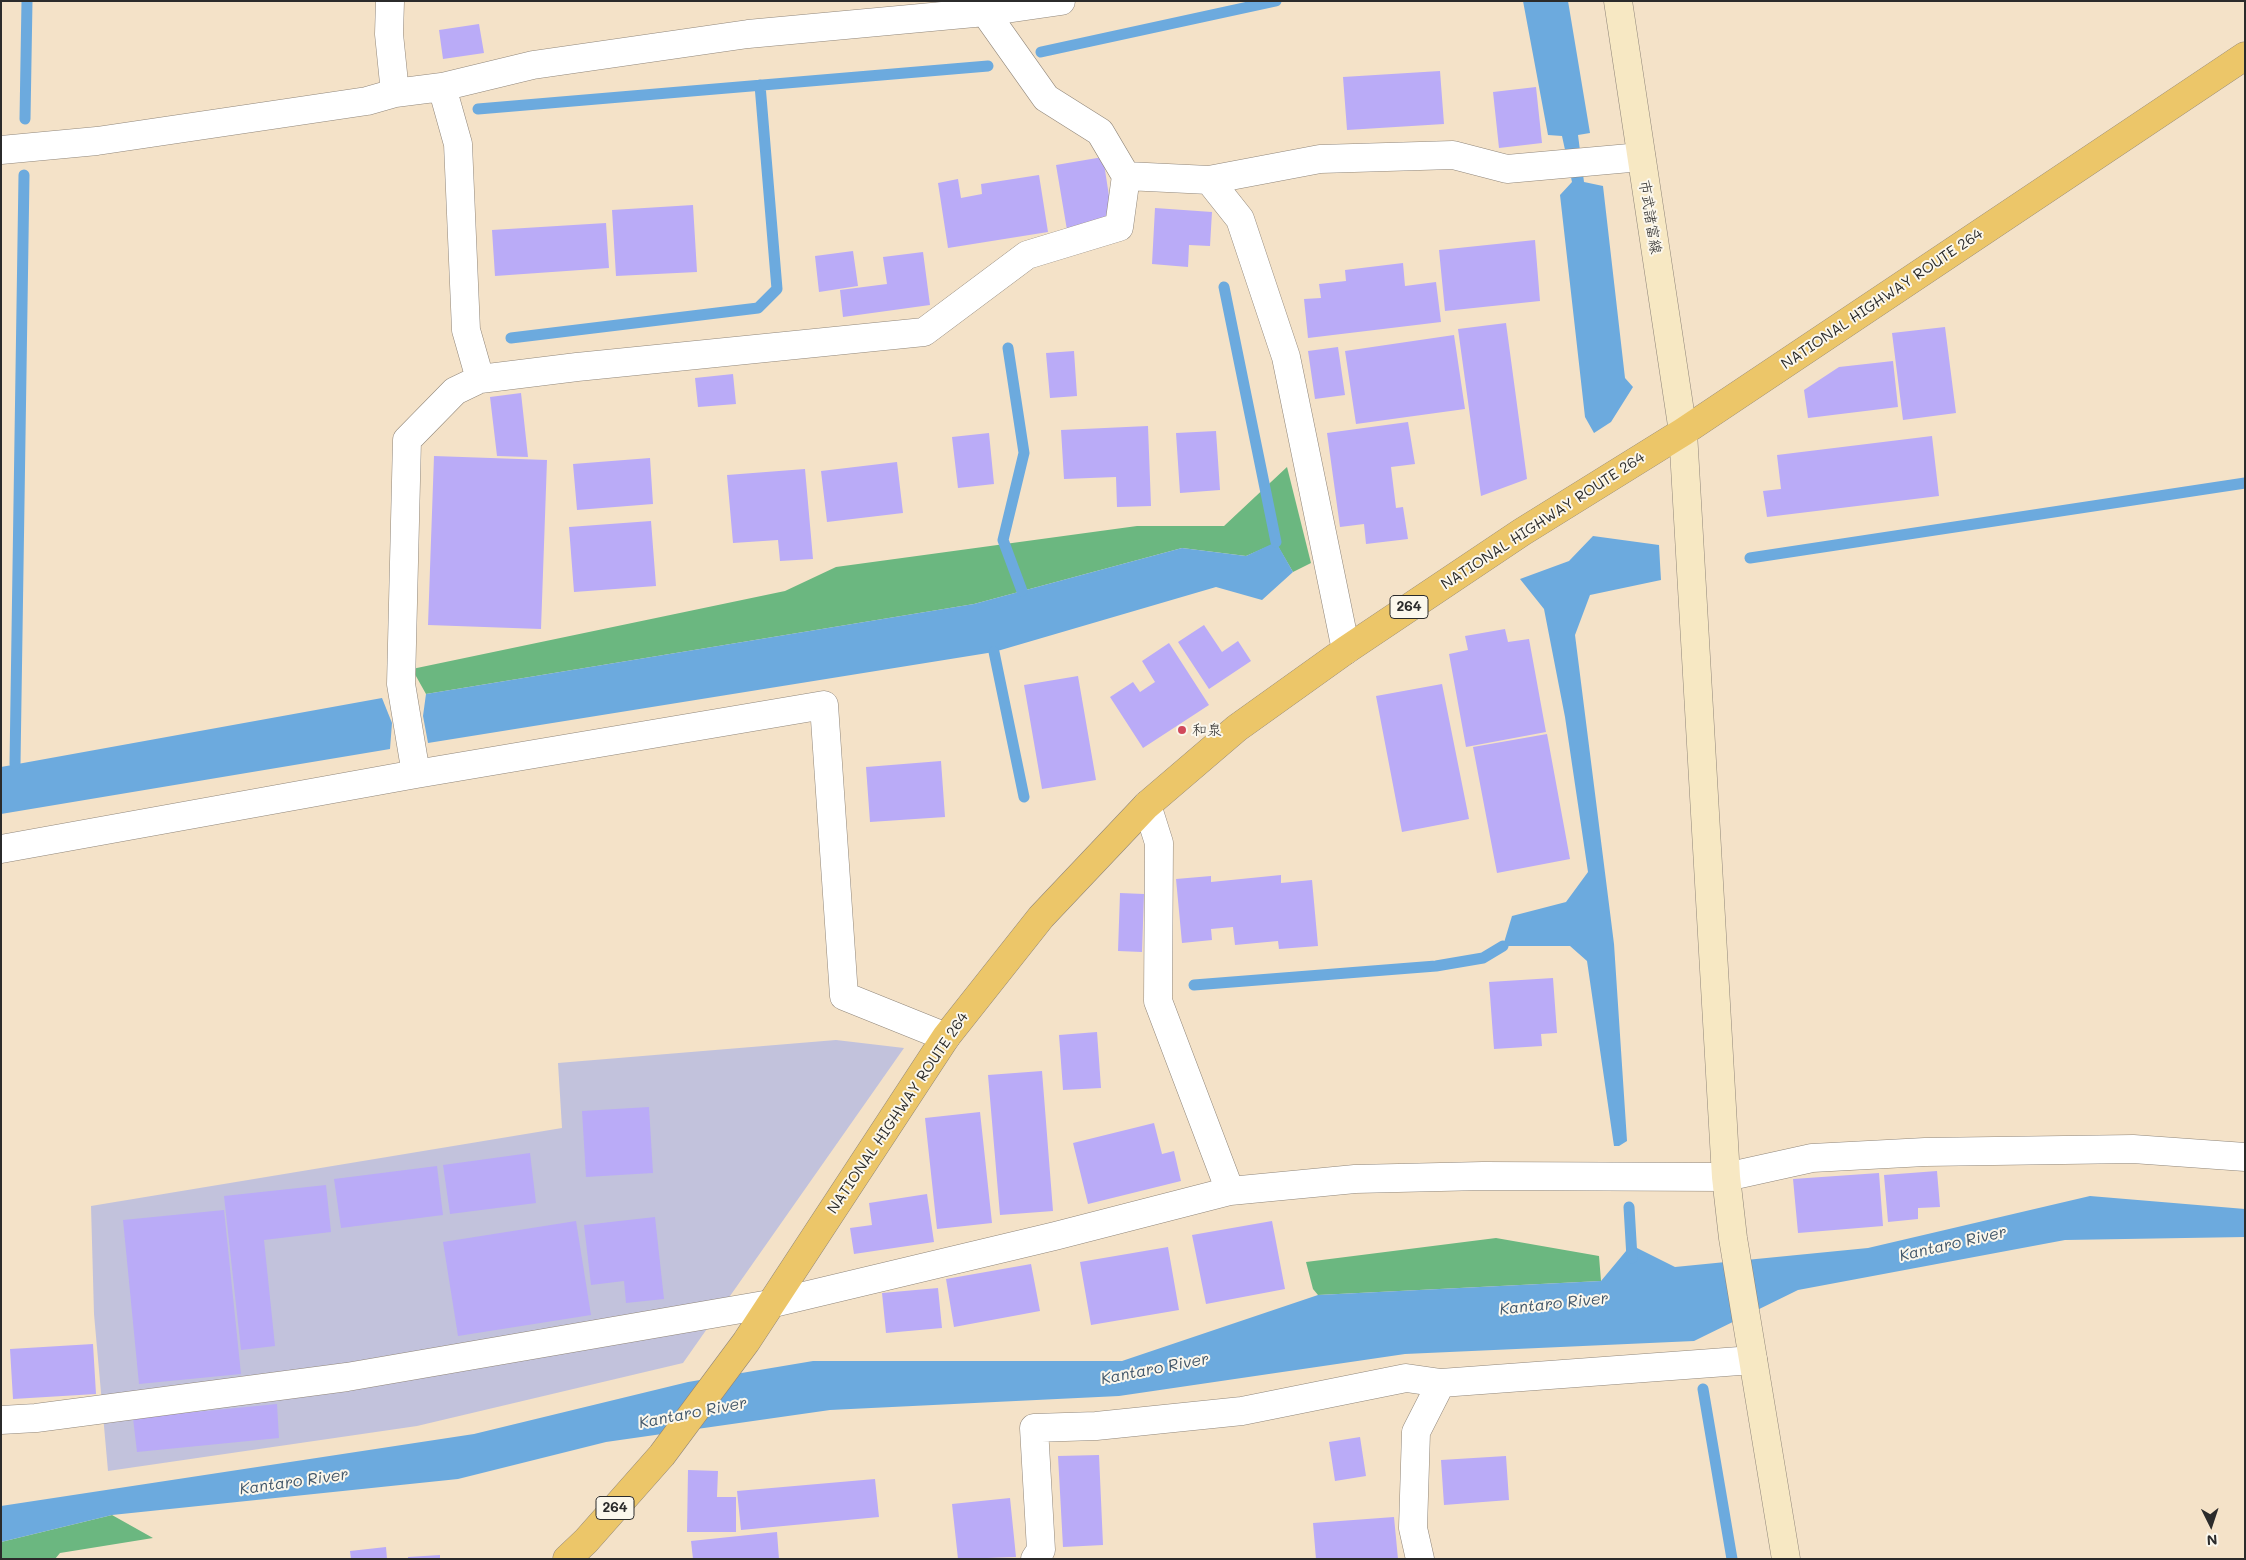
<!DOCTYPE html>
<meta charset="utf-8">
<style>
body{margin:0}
#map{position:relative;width:2246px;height:1560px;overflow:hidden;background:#f4e2c8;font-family:Mali,sans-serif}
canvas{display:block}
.frame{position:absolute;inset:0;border:2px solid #2b2b2b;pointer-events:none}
.north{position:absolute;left:2186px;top:1500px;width:50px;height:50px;-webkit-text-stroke:4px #fbf7ec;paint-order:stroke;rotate:176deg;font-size:14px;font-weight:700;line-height:20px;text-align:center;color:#2b2b2b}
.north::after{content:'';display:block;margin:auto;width:18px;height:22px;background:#2b2b2b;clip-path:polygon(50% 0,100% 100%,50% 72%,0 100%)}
</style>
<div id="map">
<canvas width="2246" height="1560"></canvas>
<div class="frame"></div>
<div class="north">N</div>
</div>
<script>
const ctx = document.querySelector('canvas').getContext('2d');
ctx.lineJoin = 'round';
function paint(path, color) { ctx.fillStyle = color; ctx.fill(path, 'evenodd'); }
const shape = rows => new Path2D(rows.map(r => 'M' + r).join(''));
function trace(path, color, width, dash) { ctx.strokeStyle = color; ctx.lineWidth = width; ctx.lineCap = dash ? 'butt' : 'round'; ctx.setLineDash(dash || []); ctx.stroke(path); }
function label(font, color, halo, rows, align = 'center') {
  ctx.font = font + ' Mali,"Klee One",sans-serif'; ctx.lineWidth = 4; ctx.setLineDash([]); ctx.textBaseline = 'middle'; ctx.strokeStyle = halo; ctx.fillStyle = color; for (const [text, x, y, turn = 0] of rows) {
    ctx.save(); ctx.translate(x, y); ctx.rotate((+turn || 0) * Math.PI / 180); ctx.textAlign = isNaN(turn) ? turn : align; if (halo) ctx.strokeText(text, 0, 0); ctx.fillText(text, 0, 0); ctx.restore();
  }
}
paint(shape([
 [836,1040,904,1048,683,1363,417,1426,108,1471,94,1314,91,1206,562,1128,558,1063]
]), '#c2c2dc');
paint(shape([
 [1287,467,1311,563,1293,572,1276,543,1246,556,1182,548,974,604,426,694,412,669,785,591,836,567,1137,526,1224,526],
 [1496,1238,1599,1256,1601,1281,1318,1295,1313,1289,1306,1262],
 [112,1515,153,1538,60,1553,55,1559,1,1559,1,1542]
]), '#6bb780');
paint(shape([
 [1523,1,1568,1,1590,133,1578,135,1584,182,1603,186,1625,378,1633,387,1611,422,1594,433,1585,417,1560,195,1572,182,1562,136,1548,135],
 [1593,536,1659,545,1660,563,1661,580,1590,595,1575,635,1614,944,1627,1141,1619,1146,1614,1146,1587,961,1570,946,1503,946,1512,916,1566,902,1588,872,1565,717,1544,609,1520,579,1569,561],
 [1276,542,1293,572,1262,600,1216,587,994,652,428,743,423,716,426,694,974,604,1182,548,1246,556],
 [382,698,392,723,390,749,1,814,1,767],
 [2090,1196,2245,1209,2245,1237,2065,1240,1798,1290,1694,1341,1405,1354,1119,1396,830,1410,606,1442,458,1479,112,1515,1,1542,1,1506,474,1434,688,1382,813,1361,1122,1361,1318,1295,1601,1281,1631,1245,1675,1267,1868,1248]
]), '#6caade');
trace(shape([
 [1041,52,1276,1],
 [478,109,988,66],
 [25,119,27,1],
 [1224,287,1276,542],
 [511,338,758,308,777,289,760,85],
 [1008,348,1024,453,1003,540,1022,591],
 [1750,558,2245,483],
 [994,652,1024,797],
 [15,764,24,175],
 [1194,985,1436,966,1483,958,1503,946],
 [1629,1207,1632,1258],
 [1703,1389,1732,1559]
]), '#6caade', 11);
paint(shape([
 [479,24,484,53,443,59,439,30],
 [1440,71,1444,124,1347,130,1343,77],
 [1536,87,1542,143,1499,148,1493,92],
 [1103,157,1113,222,1067,230,1056,165],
 [1039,175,1048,232,948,248,938,183,958,179,961,198,982,194,981,184],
 [693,205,697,272,616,276,612,210],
 [1155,208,1212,212,1210,246,1189,245,1188,267,1152,264],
 [606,223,609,268,495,276,492,230],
 [1535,240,1540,301,1445,311,1439,250],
 [853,251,858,286,819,292,815,256],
 [923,252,930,305,843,317,840,290,887,284,883,257],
 [1403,263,1405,286,1436,282,1441,322,1308,338,1304,299,1321,298,1319,284,1346,281,1345,270],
 [1506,323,1527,479,1481,496,1458,329],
 [1945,327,1956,413,1903,420,1892,333],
 [1454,335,1465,409,1356,424,1345,351],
 [1338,347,1345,395,1315,399,1308,351],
 [1074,351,1077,396,1050,398,1046,353],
 [1893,361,1898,407,1808,418,1804,390,1839,367],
 [733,374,736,404,698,407,695,378],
 [521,393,528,457,497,456,490,397],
 [1408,422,1415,464,1391,467,1396,508,1403,507,1408,539,1366,544,1364,524,1340,527,1327,433],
 [1148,426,1151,506,1117,507,1116,477,1064,479,1061,430],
 [1216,431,1220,490,1180,493,1176,433],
 [989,433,994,484,958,488,952,437],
 [1932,436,1939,496,1767,517,1763,491,1781,489,1777,455],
 [434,456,547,460,541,629,428,625],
 [650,458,653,504,577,510,573,464],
 [897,462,903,513,827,522,821,471],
 [805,469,813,559,780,561,778,540,733,543,727,475],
 [651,521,656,586,574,592,569,527],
 [1204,625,1222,652,1238,641,1251,661,1209,689,1178,642],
 [1505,629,1508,642,1529,639,1546,732,1466,747,1449,654,1468,650,1465,636],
 [1169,643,1209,705,1143,748,1110,697,1133,682,1140,692,1155,682,1142,661],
 [1078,676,1096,780,1042,789,1024,685],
 [1442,684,1469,819,1402,832,1376,696],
 [1547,734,1570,859,1497,873,1473,747],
 [941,761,945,817,870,822,866,767],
 [1281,875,1281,883,1312,880,1318,946,1279,949,1278,941,1235,945,1233,927,1211,929,1212,940,1182,943,1176,879,1211,876,1211,882],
 [1120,893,1144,894,1142,952,1118,951],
 [1553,978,1557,1033,1541,1034,1542,1046,1494,1049,1489,982],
 [1097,1032,1101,1088,1063,1090,1059,1035],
 [1042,1071,1053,1211,1000,1215,988,1075],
 [649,1107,653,1173,586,1177,582,1111],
 [980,1112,992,1223,937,1229,925,1118],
 [1154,1123,1162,1154,1174,1151,1181,1181,1088,1204,1073,1143],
 [530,1153,536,1203,450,1214,443,1165],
 [437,1166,443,1215,341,1228,334,1179],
 [1937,1171,1940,1207,1918,1208,1918,1219,1888,1222,1884,1175],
 [1879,1173,1883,1226,1798,1233,1793,1179],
 [326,1185,331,1232,264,1240,275,1346,241,1350,224,1196],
 [927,1194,934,1242,854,1254,850,1228,872,1225,869,1203],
 [224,1210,241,1374,139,1384,123,1220],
 [655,1217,664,1299,626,1303,624,1281,591,1285,584,1225],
 [576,1221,591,1315,458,1336,443,1242],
 [1272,1221,1285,1289,1206,1304,1192,1235],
 [1168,1247,1179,1310,1091,1325,1080,1262],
 [1031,1264,1040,1311,954,1327,946,1279],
 [938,1288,942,1328,886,1333,882,1293],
 [93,1344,96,1394,13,1399,10,1349],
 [277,1404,279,1438,137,1452,133,1418],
 [1360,1437,1366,1476,1335,1481,1329,1442],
 [1099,1455,1103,1545,1063,1547,1058,1456],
 [1506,1456,1509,1500,1444,1505,1441,1460],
 [688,1470,718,1471,717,1497,736,1497,736,1532,687,1532],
 [875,1479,879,1517,741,1530,737,1491],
 [1010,1498,1016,1557,958,1559,952,1504],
 [1394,1517,1398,1559,1316,1559,1313,1523],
 [777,1532,779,1559,693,1559,691,1541],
 [386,1547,387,1559,351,1559,350,1551],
 [440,1555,440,1559,408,1559,408,1557]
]), '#baabf7');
const street = shape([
 [390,1,389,34,395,93],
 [985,12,1046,98,1100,132,1126,176,1209,180,1240,219,1286,357,1346,650],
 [442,87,458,144,466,330,480,379],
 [1,150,97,141,367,101,395,93,442,87,533,65,748,34,985,12,1061,1],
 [1209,180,1320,159,1453,155,1507,169,1641,157],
 [416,774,401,684,407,440,455,391,480,379,577,367,924,332,1027,255,1119,227,1126,176],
 [1147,805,1159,843,1158,1001,1230,1191],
 [1,849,416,774,824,705,844,996,946,1037],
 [1,1420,36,1418,347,1377,770,1304,1055,1236,1230,1191,1355,1179,1483,1176,1726,1177,1812,1158,1925,1152,2133,1149,2245,1157],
 [1035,1559,1041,1550,1034,1428,1096,1426,1242,1411,1406,1378,1441,1383],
 [1420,1559,1413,1528,1416,1432,1441,1383,1753,1360]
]);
const secondary = shape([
 [1618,1,1683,432,1726,1177,1733,1238,1786,1559]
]);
const highway = shape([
 [567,1559,586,1541,662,1455,746,1342,946,1037,1041,917,1147,805,1237,728,1346,650,1522,532,1683,432,2245,56]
]);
trace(street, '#90867a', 29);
trace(secondary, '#90867a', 29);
trace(highway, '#90867a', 29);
trace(street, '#fff', 28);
trace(secondary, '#f7e8c3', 28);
trace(highway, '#ecc669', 28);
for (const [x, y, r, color] of [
 [1182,730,5,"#d1495b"]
]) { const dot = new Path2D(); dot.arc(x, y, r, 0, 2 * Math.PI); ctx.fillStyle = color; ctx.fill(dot); trace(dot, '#fbf7ec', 2); }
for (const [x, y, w] of [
 [1409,607,38],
 [615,1508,38]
]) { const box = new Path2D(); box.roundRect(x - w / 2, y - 11.5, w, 23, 4); ctx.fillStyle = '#fbf7ec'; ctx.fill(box); trace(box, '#2b2b2b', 1); }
label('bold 14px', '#2b2b2b', null, [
 ["264",1409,607],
 ["264",615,1508]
]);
label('15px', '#2b2b2b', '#fbf7ec', [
 ["市武諸富線",1650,217,81],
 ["NATIONAL HIGHWAY ROUTE 264",1882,299,-34],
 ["NATIONAL HIGHWAY ROUTE 264",1543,521,-33],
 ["NATIONAL HIGHWAY ROUTE 264",898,1113,-56]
]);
label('15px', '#2b2b2b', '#fbf7ec', [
 ["和泉",1192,730]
], 'left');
label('italic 16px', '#42576a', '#fbf7ec', [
 ["Kantaro River",1953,1244,-13],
 ["Kantaro River",1554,1304,-6],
 ["Kantaro River",1155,1369,-11],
 ["Kantaro River",693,1413,-11],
 ["Kantaro River",294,1482,-8]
]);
</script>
